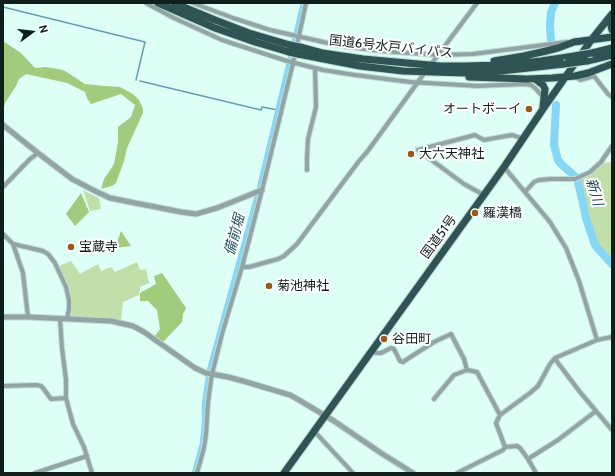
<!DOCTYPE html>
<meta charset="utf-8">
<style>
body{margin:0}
#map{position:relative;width:615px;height:476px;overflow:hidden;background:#defff6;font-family:Cabin,sans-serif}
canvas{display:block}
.frame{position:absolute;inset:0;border:4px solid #0f1f1b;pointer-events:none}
.north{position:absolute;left:12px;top:12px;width:40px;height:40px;-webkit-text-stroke:3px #fff;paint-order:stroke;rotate:75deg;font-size:11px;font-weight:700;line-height:16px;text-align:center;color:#0f1f1b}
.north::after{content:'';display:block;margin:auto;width:14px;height:18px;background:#0f1f1b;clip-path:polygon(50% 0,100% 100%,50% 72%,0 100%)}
</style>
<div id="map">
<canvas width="615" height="476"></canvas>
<div class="frame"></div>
<div class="north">N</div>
</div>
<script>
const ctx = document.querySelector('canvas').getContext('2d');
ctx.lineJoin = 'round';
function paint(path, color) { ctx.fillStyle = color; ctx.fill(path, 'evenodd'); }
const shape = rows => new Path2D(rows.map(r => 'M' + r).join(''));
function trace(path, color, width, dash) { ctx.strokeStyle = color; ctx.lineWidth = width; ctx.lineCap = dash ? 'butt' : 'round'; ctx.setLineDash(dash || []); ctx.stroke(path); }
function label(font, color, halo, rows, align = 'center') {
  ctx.font = font + ' Cabin,"Noto Sans JP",sans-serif'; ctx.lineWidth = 4; ctx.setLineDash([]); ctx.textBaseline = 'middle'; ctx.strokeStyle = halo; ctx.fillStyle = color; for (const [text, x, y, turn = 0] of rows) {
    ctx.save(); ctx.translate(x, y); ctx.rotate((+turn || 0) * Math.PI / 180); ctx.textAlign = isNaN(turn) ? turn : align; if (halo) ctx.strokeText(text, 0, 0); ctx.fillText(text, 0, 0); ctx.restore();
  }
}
paint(shape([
 [612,162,612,261,604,253,597,244,588,210,581,179,592,173,603,163],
 [83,190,99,198,101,209,90,211],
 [71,261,80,274,98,264,101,271,111,267,115,272,137,262,140,270,146,269,149,283,140,287,139,295,123,302,121,320,70,317,71,299,59,266]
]), '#c1dfa9');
paint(shape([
 [3,41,21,53,34,67,37,68,45,67,59,69,65,71,85,84,104,86,120,87,133,94,139,100,143,109,143,113,127,148,124,161,116,183,112,186,101,189,104,179,114,164,118,142,118,127,131,117,135,105,121,94,91,104,87,98,85,92,67,83,26,74,19,79,16,86,5,103,3,113],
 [81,193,89,212,75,226,66,214],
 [121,231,131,246,115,248],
 [162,273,186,308,183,314,182,322,163,342,155,336,160,329,157,310,148,301,140,301,140,293,156,284,154,276]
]), '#a2cb7e');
trace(shape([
 [3,7,145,42,136,80],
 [140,81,261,110,262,107,278,110]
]), '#629fb4', 1.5);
trace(shape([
 [194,473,202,444,204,422,204,404,209,370,259,188,303,3]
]), '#86d6f6', 4.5);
trace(shape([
 [551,42,550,24,551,12,555,3],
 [556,105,554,145,558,160,561,164,577,178,582,199,586,218,595,245,599,250,612,264]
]), '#86d6f6', 8);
const minor = shape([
 [146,3,174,18,222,40,287,61,323,70,355,75,410,82,478,86,526,84,531,85,535,88,544,98],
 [193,3,233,18,270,30,341,46,381,51,438,55,473,54,567,42],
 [432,63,477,3],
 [575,76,580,80,594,76,608,94,612,97],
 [418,150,475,135,484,140,512,135,524,139],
 [418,150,464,184,484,195],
 [504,167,550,222,566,248,579,281,597,340],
 [307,170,307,158,308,139,316,107,315,68],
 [3,187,30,159,38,153],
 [525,192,534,182,539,180,551,179,575,179,590,172,601,162,612,146],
 [3,234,13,244,23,273,28,317],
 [13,244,43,251,48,254,55,263,66,287,69,300,69,309,67,319],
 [242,267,249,267,278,259,284,256,297,244,359,161,367,152,423,75],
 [60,319,62,348,66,380,66,398,73,424,84,447,92,473],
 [371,351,376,353,381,353,391,348,394,349,400,361,403,362,412,356,434,342,451,334,464,359,467,370],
 [555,358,558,363,580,392,612,430],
 [3,386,36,385,41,386,43,388,51,399,66,398],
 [434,399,454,375,467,370,477,372,500,415],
 [314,431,353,473],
 [505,447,517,446,520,448,528,459,536,473],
 [528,459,558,440,596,411],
 [35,473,87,456],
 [197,473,204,448,206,434,208,402,212,374,222,334,242,267,262,190,293,63,306,3],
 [457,473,503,450,505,447,496,423,500,415,530,393,538,386,550,364,555,358,597,340,612,337]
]);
const tertiary = shape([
 [3,125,38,153,72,179,95,191,110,198,181,212,196,214,217,208,262,190],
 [3,317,28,317,111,321,133,326,144,332,195,368,206,373,228,377,243,381,290,395,299,400,334,421,381,453,413,473]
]);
const trunk = shape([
 [158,3,215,28,255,42,289,52],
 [174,3,215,20,249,33,290,45],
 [611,16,611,26,612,30],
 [300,47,322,53,363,59,440,66,465,66,500,65,541,61,568,57],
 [592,53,612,48],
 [298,54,360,66,403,71,433,72,466,73,501,71,564,64],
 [494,61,524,56,546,51,558,48,574,42,612,37],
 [587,61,612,55],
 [469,77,527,79,552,78,575,76,588,73,612,64],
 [535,79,543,85,545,89,543,107],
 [284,473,504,167,543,109,592,39,612,14]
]);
trace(minor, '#bddbd3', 6);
trace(tertiary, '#bddbd3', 7);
trace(trunk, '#bddbd3', 9);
trace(minor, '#92a4a5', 4);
trace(tertiary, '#92a4a5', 5);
trace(trunk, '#305456', 7);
const trunkBridge = shape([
 [290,45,300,47],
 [289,52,298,54],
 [568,57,592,53],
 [564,64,587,61]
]);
trace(trunkBridge, '#bddbd3', 9, []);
trace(trunkBridge, '#305456', 7);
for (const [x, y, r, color] of [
 [529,109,4,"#965a1c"],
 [411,154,4,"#965a1c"],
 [475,213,4,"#965a1c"],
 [71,247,4,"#965a1c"],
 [269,286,4,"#965a1c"],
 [384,339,4,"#965a1c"]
]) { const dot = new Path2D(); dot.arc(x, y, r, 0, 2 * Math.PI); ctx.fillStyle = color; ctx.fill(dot); trace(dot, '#fff', 1.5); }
label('13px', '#0f1f1b', '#fff', [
 ["国道6号水戸バイパス",391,47,6],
 ["国道51号",439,237,-54]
]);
label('13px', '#0f1f1b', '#fff', [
 ["オートボーイ",521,109,"right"],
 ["大六天神社",419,154],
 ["羅漢橋",483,213],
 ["宝蔵寺",79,247],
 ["菊池神社",277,286],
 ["谷田町",392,339]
], 'left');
label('italic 14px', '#214f60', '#fff', [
 ["新川",594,192,73],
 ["備前堀",235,235,-75]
]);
</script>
